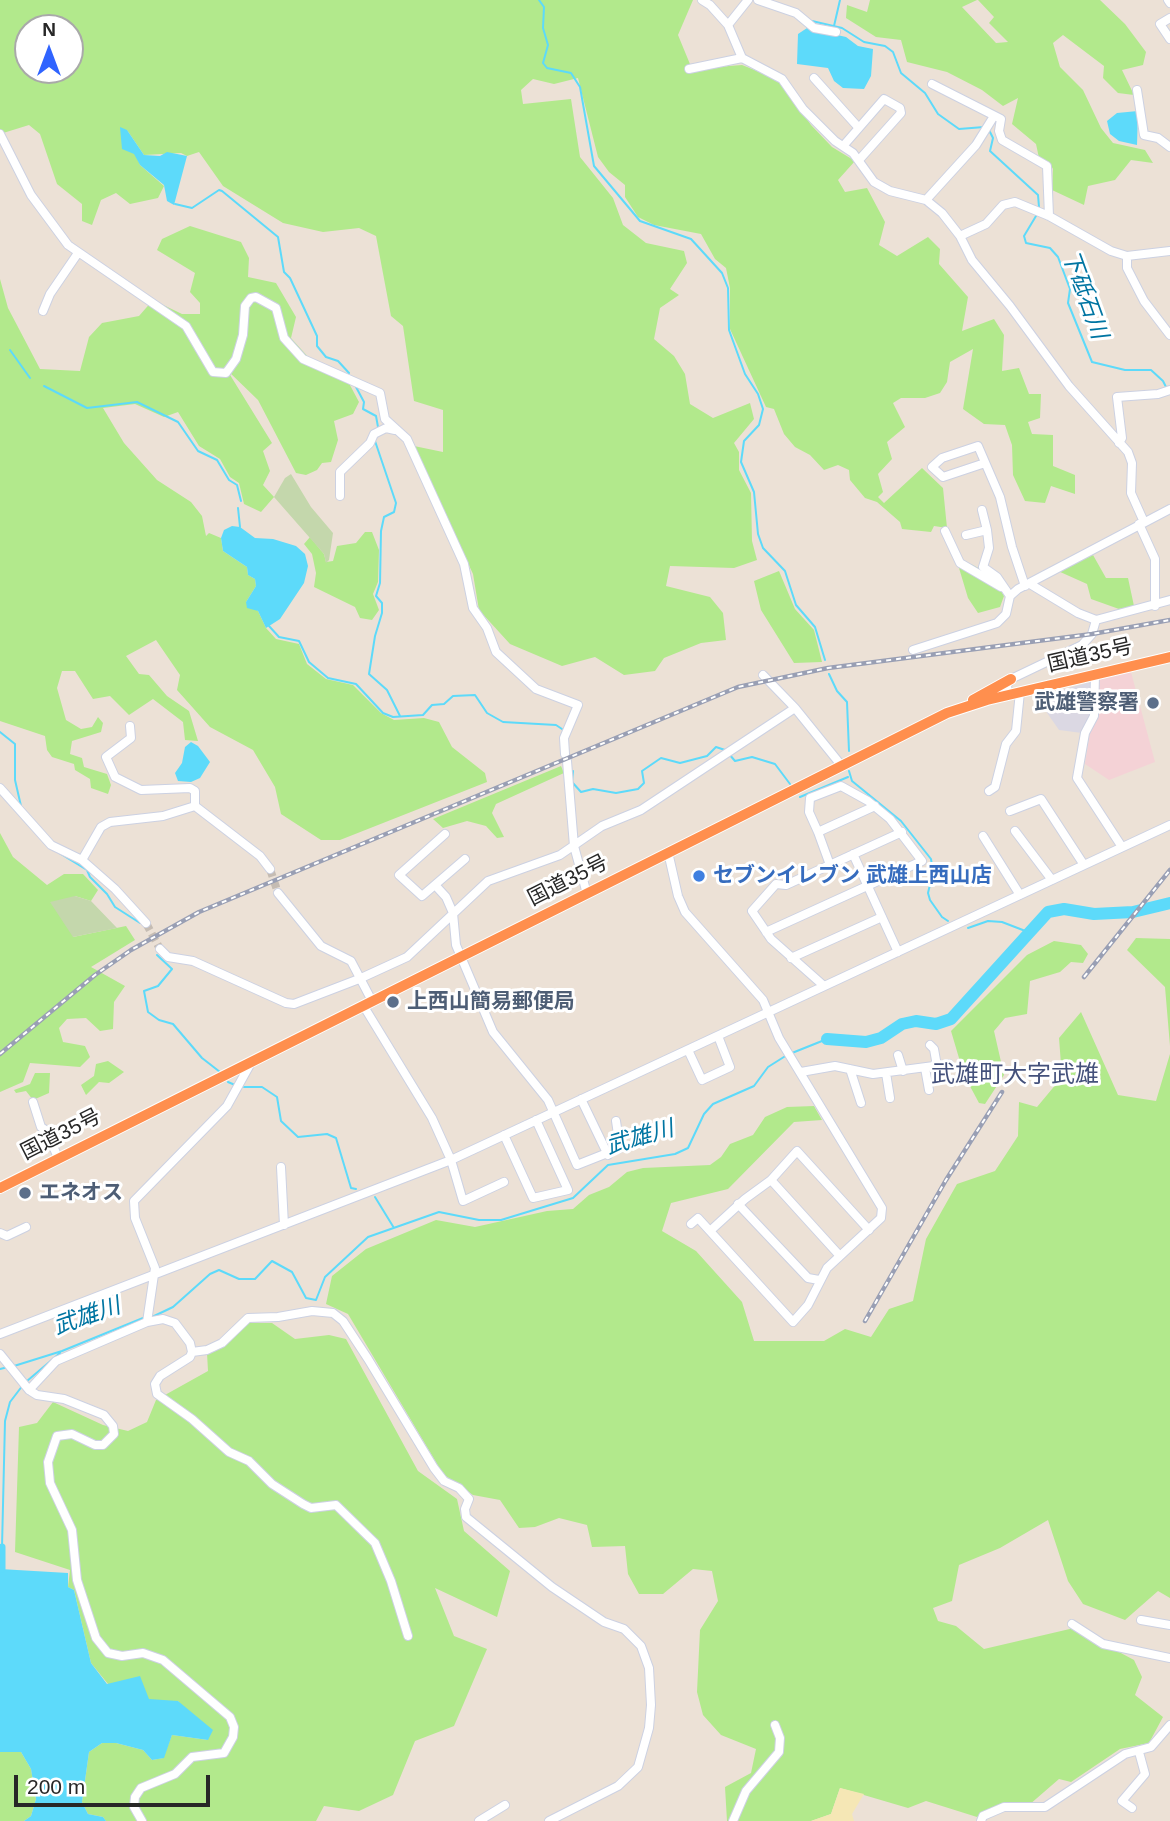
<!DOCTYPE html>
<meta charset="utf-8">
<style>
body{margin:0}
#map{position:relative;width:1170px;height:1821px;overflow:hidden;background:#ece1d6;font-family:Arial,sans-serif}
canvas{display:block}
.north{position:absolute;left:14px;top:14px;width:70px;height:70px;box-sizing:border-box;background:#fff;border:2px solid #a9a9a9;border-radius:50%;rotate:0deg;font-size:19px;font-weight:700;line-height:28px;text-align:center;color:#272727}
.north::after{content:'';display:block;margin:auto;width:24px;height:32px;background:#3064ff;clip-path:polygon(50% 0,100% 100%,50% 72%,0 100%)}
.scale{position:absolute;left:14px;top:1775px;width:196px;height:32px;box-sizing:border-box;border:4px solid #272727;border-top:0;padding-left:9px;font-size:21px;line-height:24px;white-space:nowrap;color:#272727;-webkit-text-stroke:5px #fff;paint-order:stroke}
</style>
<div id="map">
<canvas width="1170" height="1821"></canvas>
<div class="north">N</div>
<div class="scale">200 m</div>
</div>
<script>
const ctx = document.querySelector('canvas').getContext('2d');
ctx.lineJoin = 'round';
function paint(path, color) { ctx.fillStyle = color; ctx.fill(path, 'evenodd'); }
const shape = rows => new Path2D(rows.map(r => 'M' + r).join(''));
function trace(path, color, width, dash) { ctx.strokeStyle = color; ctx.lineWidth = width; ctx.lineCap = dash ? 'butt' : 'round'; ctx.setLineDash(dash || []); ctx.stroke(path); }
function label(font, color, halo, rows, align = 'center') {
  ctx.font = font + ' Arial,"Noto Sans JP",sans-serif'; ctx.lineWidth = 6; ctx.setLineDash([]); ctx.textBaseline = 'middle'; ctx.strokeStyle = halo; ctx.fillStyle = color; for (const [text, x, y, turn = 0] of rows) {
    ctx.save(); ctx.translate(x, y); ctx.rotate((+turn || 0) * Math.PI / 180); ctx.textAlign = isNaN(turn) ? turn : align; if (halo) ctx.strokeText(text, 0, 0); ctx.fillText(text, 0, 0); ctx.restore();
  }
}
paint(shape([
 [1094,681,1091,717,1082,733,1059,730,1036,697]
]), '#dbd8e3');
paint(shape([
 [1131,672,1155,762,1109,780,1085,764,1098,680]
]), '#f4d2d6');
paint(shape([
 [0,0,693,0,678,35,692,69,742,65,780,80,811,125,832,147,855,161,838,180,845,192,867,188,885,222,879,245,897,256,928,237,940,249,939,264,968,297,962,331,994,319,1004,335,1002,371,1019,368,1029,394,1041,394,1040,418,1028,422,1032,434,1053,435,1053,466,1075,475,1075,494,1051,486,1045,503,1025,501,1013,475,1012,445,1005,425,984,424,963,409,973,349,950,362,947,382,940,393,925,398,901,398,893,403,905,427,887,442,892,459,878,474,883,492,878,497,884,503,922,468,943,488,947,528,934,526,931,532,902,529,900,522,877,502,865,498,850,480,849,470,838,465,824,470,810,455,795,447,784,434,774,409,766,407,730,329,730,288,726,268,715,259,701,234,654,225,638,217,625,197,625,185,609,172,598,157,578,78,554,84,533,79,521,90,523,104,571,99,580,157,613,198,623,225,646,243,684,251,687,263,670,289,679,295,660,308,654,339,674,356,685,374,690,404,713,418,750,403,754,419,734,443,739,452,739,470,751,493,752,541,757,560,734,568,670,566,666,586,710,597,723,613,726,640,701,643,664,658,655,671,624,675,595,657,562,666,510,644,479,610,473,574,414,446,443,452,443,410,414,401,403,326,391,316,376,236,359,228,323,232,283,223,223,186,199,152,187,156,181,153,144,155,127,130,140,165,164,186,158,198,130,204,116,193,101,200,92,225,82,221,82,204,57,184,40,134,29,125,0,134],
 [28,28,70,28,70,70,28,70],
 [870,0,977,0,962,7,996,43,1008,42,989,23,994,17,978,0,1100,0,1125,24,1146,52,1143,65,1122,70,1134,95,1118,93,1103,78,1104,66,1063,35,1053,43,1060,67,1083,90,1101,128,1113,143,1145,150,1153,163,1131,160,1115,180,1088,186,1084,205,1052,190,1053,169,1049,162,1039,158,1036,144,1012,124,1018,98,1003,106,982,90,947,72,907,62,901,40,876,37,846,18,847,5,867,12],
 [190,226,241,242,249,258,248,277,276,283,296,317,291,338,310,359,343,372,359,402,353,414,334,421,338,440,331,462,322,463,317,470,306,475,296,473,258,400,227,370,272,443,263,451,270,471,263,485,274,497,261,512,244,504,239,483,230,477,220,459,199,446,178,412,164,417,135,404,103,408,124,443,157,480,191,502,202,516,206,536,209,533,221,538,223,551,247,567,248,575,255,579,256,586,246,602,258,611,266,628,276,639,299,644,307,664,326,679,353,685,381,713,394,720,424,718,439,722,452,747,485,773,487,782,340,840,321,840,281,814,275,787,253,750,210,727,177,690,180,675,156,640,126,656,139,674,149,675,167,696,189,711,198,741,185,740,183,722,153,699,129,715,110,696,93,699,75,671,62,671,57,688,66,720,81,729,92,727,98,717,103,723,101,732,72,741,70,754,82,758,84,767,107,774,111,785,108,794,91,788,90,779,75,770,74,764,52,757,47,750,45,736,0,721,0,279,8,308,40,369,80,371,89,337,102,323,139,316,153,300,182,314,200,314,200,303,190,292,195,273,157,250,162,239],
 [365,532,372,532,379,550,378,582,373,594,379,610,372,620,360,618,355,607,314,587,316,573,312,554,304,544,310,537,324,554,326,562,333,561,337,546,356,543],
 [1093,555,1106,578,1128,578,1134,606,1119,609,1091,599,1087,584,1058,571],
 [971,564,993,576,1004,596,1000,607,978,613,968,598,959,568],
 [779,571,795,609,814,630,822,662,794,663,761,610,754,581],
 [561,766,564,773,496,804,492,813,504,837,497,838,486,826,467,821,443,828,433,819],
 [0,833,13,857,47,885,64,874,83,874,98,890,91,901,75,896,73,937,126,926,135,940,91,967,125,986,114,1002,113,1029,100,1031,86,1018,67,1019,59,1028,63,1042,85,1046,90,1057,80,1067,30,1063,23,1082,0,1092],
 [1136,938,1170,939,1170,1046,1165,987,1127,950],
 [1054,941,1081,945,1088,954,1083,963,1071,962,1060,972,1030,981,1027,1014,1005,1018,994,1031,1004,1075,985,1104,979,1103,964,1075,951,1031,1027,955],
 [1081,1012,1118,1095,1156,1101,1170,1054,1170,1598,1158,1591,1125,1620,1083,1604,1068,1581,1048,1520,1000,1548,959,1565,952,1601,933,1608,938,1621,956,1626,984,1649,1074,1628,1134,1660,1142,1677,1135,1695,1163,1717,1149,1743,1120,1749,1071,1782,1059,1779,1029,1805,1000,1804,977,1817,926,1801,908,1808,840,1788,831,1814,811,1821,727,1821,725,1787,751,1773,756,1749,721,1735,703,1715,697,1692,700,1630,718,1601,712,1571,693,1569,663,1594,639,1594,628,1574,625,1546,592,1547,587,1525,559,1518,535,1527,519,1528,500,1500,473,1495,443,1474,348,1314,326,1304,332,1276,366,1249,436,1220,475,1227,547,1211,573,1209,589,1195,609,1187,627,1172,643,1168,710,1165,721,1157,730,1144,753,1135,765,1117,787,1107,814,1106,822,1120,794,1122,728,1189,671,1203,662,1231,696,1251,742,1302,754,1341,824,1341,845,1329,871,1337,889,1309,913,1301,926,1239,957,1184,995,1171,1018,1136,1019,1102,1037,1107,1062,1077,1059,1038],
 [108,1061,124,1072,109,1083,99,1082,86,1095,81,1085,94,1076,96,1064],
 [35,1073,50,1073,49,1093,33,1100,26,1091,16,1093,14,1090,30,1084],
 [237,1323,272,1323,295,1339,329,1335,346,1339,418,1471,457,1499,464,1531,510,1571,497,1617,435,1588,454,1636,487,1649,454,1726,415,1741,393,1795,359,1811,324,1806,316,1821,106,1821,103,1817,88,1814,82,1802,89,1752,102,1743,116,1743,143,1750,152,1760,163,1758,172,1735,208,1740,178,1701,155,1702,108,1684,91,1663,74,1590,68,1587,70,1570,15,1552,19,1427,37,1423,53,1402,103,1425,128,1431,147,1422,156,1400,208,1371,207,1353],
 [0,1752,21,1752,31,1769,36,1799,31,1816,24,1821,0,1821]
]), '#b2e98c');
paint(shape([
 [840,1788,864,1794,852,1814,854,1821,811,1821,831,1814]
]), '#f5e7b5');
paint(shape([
 [291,474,311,507,333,533,329,560,326,563,324,554,274,497,285,478],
 [75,896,91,901,117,928,73,937,50,902]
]), '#c4d7ac');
paint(shape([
 [807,28,846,37,858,46,873,49,871,76,864,89,843,88,834,81,828,68,797,64,798,34],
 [1138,111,1137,145,1119,141,1110,134,1107,121,1117,113],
 [120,127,127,130,144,155,160,156,167,152,187,156,174,205,167,201,164,185,140,165,134,154,122,149],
 [232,526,240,527,255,538,273,539,296,546,305,554,308,566,304,583,280,619,266,628,258,611,247,608,246,602,256,586,255,579,248,575,247,567,223,551,221,538,224,530],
 [191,742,198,746,210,762,200,778,191,782,178,781,175,773,182,763,185,747],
 [0,1569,68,1573,68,1587,74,1590,91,1663,107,1684,140,1676,149,1699,178,1701,213,1730,208,1740,172,1735,164,1758,152,1760,143,1750,116,1743,102,1743,89,1752,82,1802,88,1814,103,1817,106,1821,24,1821,31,1816,36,1799,31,1769,21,1752,0,1752]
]), '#5ddafa');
trace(shape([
 [539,0,544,7,543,28,548,45,543,63,547,68,571,73,580,87,594,166,640,221,691,239,722,273,728,288,729,330,745,374,758,394,763,409,759,425,744,441,741,462,754,492,758,534,763,548,785,571,796,605,815,627,825,660],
 [812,21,842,28,864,42,885,46,893,52,901,73,925,93,938,114,959,129,984,127],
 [834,26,840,0],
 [989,130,993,138,990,151,1038,195,1039,207],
 [175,204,192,208,219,190,222,191,278,237,284,272,290,278,317,336,317,346,326,357,338,361,349,373],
 [1036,216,1024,236,1026,243,1050,248,1058,257,1070,289,1068,303,1092,362,1125,370,1151,370,1163,381,1167,389],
 [10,350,30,378],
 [44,386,87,408,137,402,178,422,198,451,217,460,229,480,237,485,241,501],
 [356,387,364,402,363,409,376,416,378,427],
 [375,441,396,503,394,512,384,517,381,531,380,583,376,596,382,603,382,613,375,636,369,674,387,690,400,716],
 [238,508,240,527],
 [269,626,279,637,299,641,309,662,328,678,356,684,383,713,393,717,423,715,432,705,444,704,453,696,475,695,487,713,503,722,556,725,562,729],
 [829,674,837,691,847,702,849,751],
 [0,732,15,744,15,780,21,806],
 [729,754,735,761,752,757,775,764,790,784],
 [573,771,572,782,581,792,593,789,616,793,638,789,644,783,642,771,661,758,680,763,707,756,716,747,725,750],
 [849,771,852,781,901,821,931,859,933,872,928,893,930,900,942,917,948,921],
 [800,797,848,777],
 [56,851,87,870,90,877,107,894,115,907,140,923],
 [968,928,988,921,1002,922,1028,932],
 [157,955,172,969,158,986,144,991,148,1012,159,1020,173,1024,202,1058,220,1072],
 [792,1053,827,1039],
 [228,1082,235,1085],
 [244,1087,262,1087,277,1097,281,1121,298,1137,327,1134,336,1138,351,1188,356,1189],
 [375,1197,394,1228],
 [152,1317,173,1307,210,1274,219,1270,239,1279,255,1279,272,1261,292,1272,306,1298,316,1300,325,1277,368,1237,439,1212,479,1220,501,1220,573,1198,608,1165,675,1154,688,1148,704,1114,713,1104,754,1086,768,1067,787,1055],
 [14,1366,62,1351,143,1318],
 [0,1369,8,1367],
 [27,1381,60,1353],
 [2,1547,5,1421,10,1402,23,1385]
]), '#5ddafa', 2);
trace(shape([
 [2,1569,2,1547]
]), '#5ddafa', 7);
trace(shape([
 [827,1039,866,1042,881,1038,902,1024,916,1021,936,1024,951,1019,1048,912,1064,909,1094,914,1133,912,1170,903]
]), '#5ddafa', 12);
trace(shape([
 [270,869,278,893],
 [146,923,160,949]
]), '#c5bcb3', 8, [8, 4]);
const minor = shape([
 [702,0,710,5,728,25,742,58,782,79,803,109,835,141,853,153,874,182,890,191,926,200,942,213,960,236,972,260,1010,306,1069,386,1128,452,1132,463,1131,493,1144,522],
 [758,0,796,13,814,28,836,32],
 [1168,0,1170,3],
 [1170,18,1160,24,1170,39],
 [728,25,748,0],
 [689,69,742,58],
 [814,78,858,127],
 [932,84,1001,119,999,131,1002,140,1047,166,1049,216],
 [1137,90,1144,135,1158,138,1170,147],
 [0,134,31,195,68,245,186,326,213,372,226,373,236,359,243,335,245,306,251,298,256,297,276,308,284,338,303,359,380,393,385,419,407,439,464,564,473,608,487,628,496,652,536,689,578,705,564,738,565,754],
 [844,145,884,99,900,108,901,113,859,160],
 [926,200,976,145,994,116],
 [960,236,986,224,1003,205,1015,202,1049,216,1111,251,1127,256,1170,251],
 [1127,256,1127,268,1144,301,1170,335],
 [43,311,50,294,78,253],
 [1119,443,1122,438,1117,397,1158,394,1170,390],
 [985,463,943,477,932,467,942,458,978,446,1000,497,1012,547,1025,586],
 [340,496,340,472,370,443,374,434,386,428,395,430],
 [982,510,987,530],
 [1139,524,1155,559,1155,606],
 [945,531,960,563,1001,587],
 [966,535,987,530,989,548,983,567,997,577,1010,596],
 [1030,584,1078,613,1096,620,1170,600],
 [913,650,997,623,1006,614,1010,596,1018,589,1170,509],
 [763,675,795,708,841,765],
 [1095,675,1094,716,1085,733,1077,778,1122,847],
 [1008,695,1007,685,1011,679,1082,645,1092,634,1096,620],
 [130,726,131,738,106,757,115,777,141,790,190,788,195,791,195,806],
 [567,761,574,846,587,894],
 [0,788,51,845,82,860,115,889,146,923],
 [989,791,995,787,1006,744,1016,731,1020,692],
 [1010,811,1041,799,1084,865],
 [1015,831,1052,880],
 [445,834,399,875,422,896,465,859],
 [983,836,1020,895],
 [668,852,678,896,685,912,763,1000,779,1038,882,1208,881,1218,827,1268,808,1305,793,1322,698,1218,691,1224],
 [853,854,898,952],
 [82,860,101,827,110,822,163,816,195,806,260,856,270,869],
 [830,865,818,832,875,806],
 [435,885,446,897,453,913,456,945,493,1032,548,1100,577,1165,620,1148,616,1121],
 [278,893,321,946,351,961,372,1001],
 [766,932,922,861,890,819,868,801,841,786,810,798,809,812,818,832],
 [160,949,168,957,193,961,286,1003,294,1004,359,979,407,957,488,881,560,855,602,826,641,810,795,708],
 [791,958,882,917],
 [824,986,771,939,752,911,776,884,786,885,902,832],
 [363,1005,432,1118,451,1160,463,1201,504,1182],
 [930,1045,934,1049,937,1066],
 [688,1050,702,1080,730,1067,718,1036],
 [898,1055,903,1071],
 [925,1068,929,1090],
 [850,1069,861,1103],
 [801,1072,835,1066,873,1074,949,1064],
 [886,1073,890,1098],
 [581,1099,608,1155],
 [33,1102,41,1127,47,1131,58,1158],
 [504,1135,533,1198,568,1190,536,1120],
 [281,1167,284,1225],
 [771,1180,840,1256],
 [738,1204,808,1278,819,1280],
 [710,1231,745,1199,771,1180,797,1151,869,1230],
 [0,1233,7,1236,26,1227],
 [147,1322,155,1268,135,1218,134,1201,227,1106,252,1061],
 [0,1334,451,1160,1170,825],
 [0,1354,29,1390,37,1395,64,1399,104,1415,113,1426,114,1434,103,1445,95,1445,72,1434,57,1436,48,1462,50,1483,72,1530,77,1580,96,1638,108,1653,122,1656,143,1653,163,1660,230,1717,234,1727,233,1737,224,1753,192,1757,175,1774,141,1788,135,1797,134,1807,142,1821],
 [29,1390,56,1361,147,1322,163,1319,175,1323,190,1343,192,1352],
 [1141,1620,1170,1625],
 [1072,1624,1103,1644,1170,1658],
 [408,1636,391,1581,375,1543,336,1505,311,1508,303,1504,272,1484,249,1461,229,1452,192,1419,157,1394,155,1384,160,1376,190,1357,192,1352,207,1350,222,1343,248,1318,278,1317,312,1311,333,1313,343,1321,368,1359,434,1468,444,1481,459,1488,469,1499,465,1509,466,1517,552,1587,604,1622,624,1629,641,1646,649,1668,651,1705,649,1728,638,1767,618,1786,549,1821],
 [1132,1808,1122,1801,1145,1774,1139,1752],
 [479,1821,505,1805],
 [733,1821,746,1791,779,1752,780,1738,775,1725],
 [981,1821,983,1816,1004,1807,1045,1807,1125,1754,1151,1747,1170,1725]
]);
const highway = shape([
 [973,700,1011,679],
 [0,1188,947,713,987,700,1170,657]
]);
trace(minor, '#ccd1e2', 10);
trace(highway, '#fff', 12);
trace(minor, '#fff', 8);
trace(highway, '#ff8f4e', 10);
const rail = shape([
 [1084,977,1170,870],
 [0,1054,95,975,131,950,199,912,738,687,828,668,1092,634,1170,620],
 [865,1321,946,1180,1002,1092]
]);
trace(rail, '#999fb4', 4.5);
trace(rail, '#fff', 2, [5]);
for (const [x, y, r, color] of [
 [1153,703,7,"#5c6f8a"],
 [699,876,7,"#3f7fe0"],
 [393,1002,7,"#5c6f8a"],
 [25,1193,7,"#5c6f8a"]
]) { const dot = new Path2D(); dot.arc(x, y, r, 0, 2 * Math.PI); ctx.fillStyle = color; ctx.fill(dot); trace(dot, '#fff', 2.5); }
label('21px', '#272727', '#fff', [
 ["国道35号",1090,656,-13],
 ["国道35号",568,881,-27],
 ["国道35号",61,1135,-27]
]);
label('bold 21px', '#4e5e75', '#fff', [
 ["武雄警察署",1139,703,"right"],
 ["上西山簡易郵便局",407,1002],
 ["エネオス",39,1193]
], 'left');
label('bold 21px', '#366cbe', '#fff', [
 ["セブンイレブン 武雄上西山店",713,876]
], 'left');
label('italic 23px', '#0075a2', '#fff', [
 ["下砥石川",1084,295,70],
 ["武雄川",640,1138,-16],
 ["武雄川",87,1317,-19]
]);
label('24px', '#44517b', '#fff', [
 ["武雄町大字武雄",1015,1075]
]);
</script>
